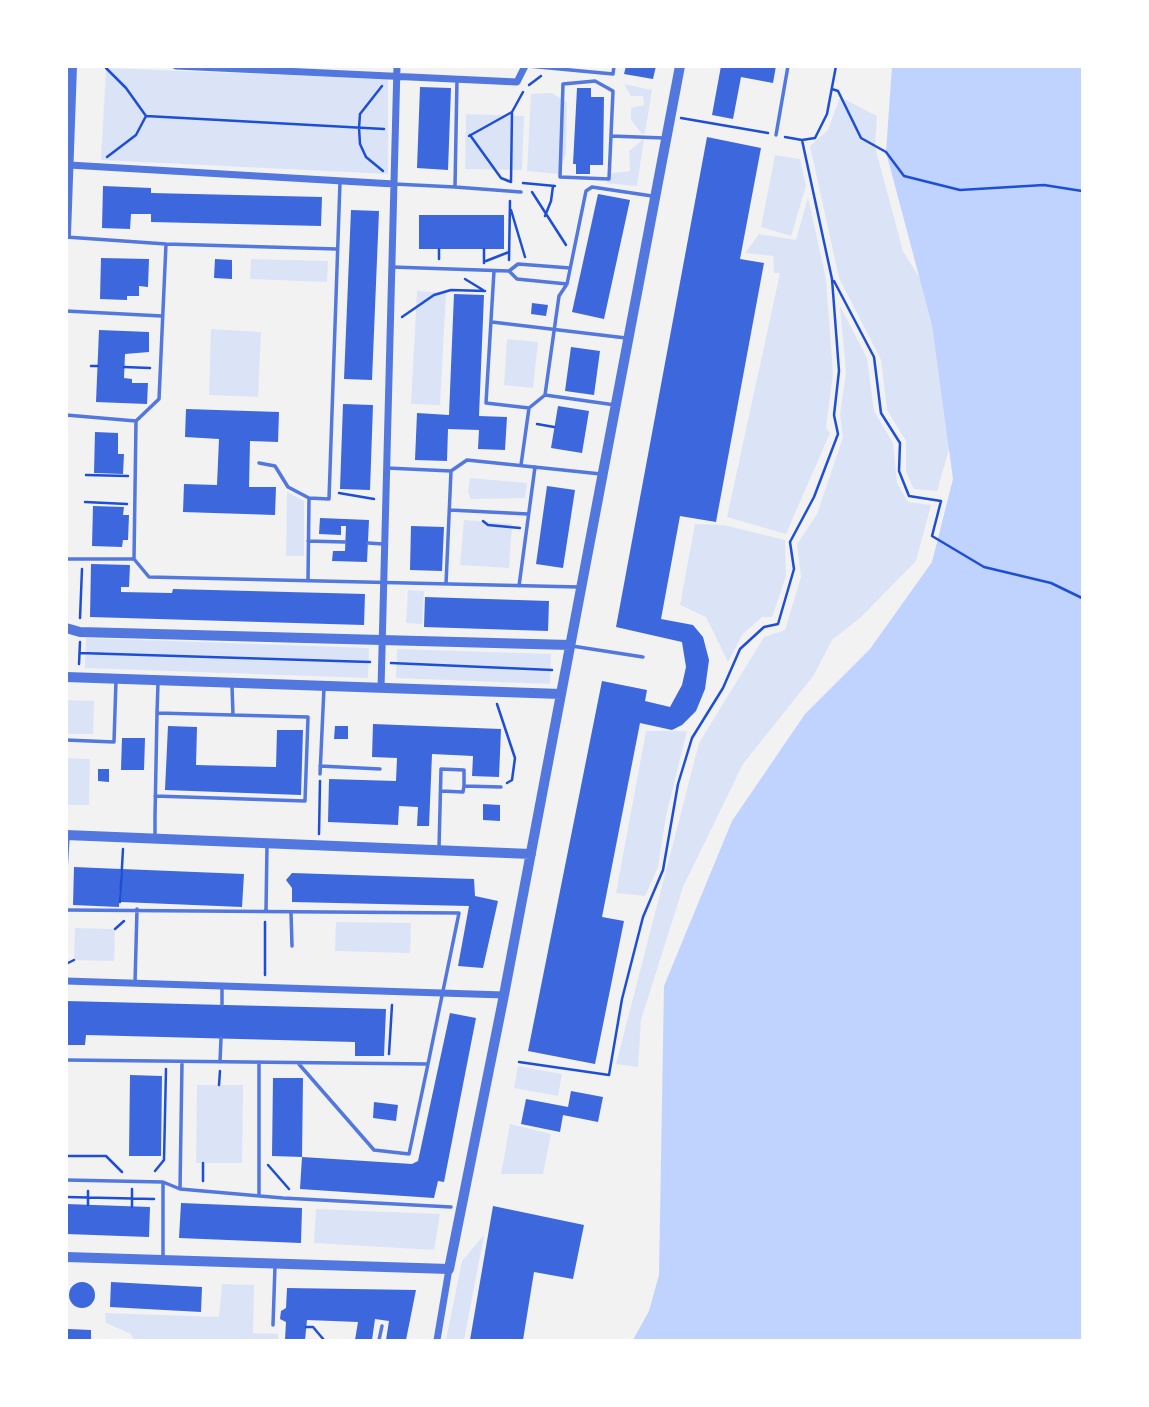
<!DOCTYPE html>
<style>
body{margin:0}
#map{position:relative;width:1149px;height:1407px;overflow:hidden;background:#f2f2f2;font-family:Inter,sans-serif}
canvas{display:block}
.frame{position:absolute;inset:0;border:68px solid #fff;pointer-events:none}
</style>
<div id="map">
<canvas width="1149" height="1407"></canvas>
<div class="frame"></div>
</div>
<script>
const ctx = document.querySelector('canvas').getContext('2d');
ctx.lineJoin = 'round';
function paint(path, color) { ctx.fillStyle = color; ctx.fill(path, 'evenodd'); }
const shape = rows => new Path2D(rows.map(r => 'M' + r).join(''));
function trace(path, color, width, dash) { ctx.strokeStyle = color; ctx.lineWidth = width; ctx.lineCap = dash ? 'butt' : 'round'; ctx.setLineDash(dash || []); ctx.stroke(path); }
paint(shape([
 [106,68,388,79,388,174,101,160],
 [624,84,652,90,645,133,642,134,631,120,631,108,644,105,643,96,631,96],
 [552,93,567,103,566,153,558,174,527,171,531,94],
 [840,97,877,116,875,147,903,251,939,309,955,428,937,491,914,489,906,472,906,441,887,410,881,360,839,278,810,146,828,130],
 [466,114,524,116,522,170,465,169],
 [644,139,637,186,605,183,610,180,612,173,630,171,629,151],
 [775,155,800,159,806,186,791,236,761,227],
 [808,197,826,279,833,373,826,428,830,433,786,534,727,517,780,273,774,273,773,256,745,253,759,234,796,240],
 [251,259,328,261,327,282,250,279],
 [417,291,446,293,440,405,411,404],
 [840,306,867,358,874,411,893,443,897,483,908,502,931,505,916,561,860,618,832,640,814,675,743,764,683,887,641,1020,638,1067,616,1064,699,743,764,637,785,630,801,577,797,544,817,514,843,437,840,414,846,373],
 [211,329,261,332,258,397,209,395],
 [507,339,538,342,533,388,504,385],
 [470,478,527,483,525,498,471,499,468,492],
 [287,492,304,501,304,556,286,556],
 [464,520,512,524,509,568,460,565],
 [695,524,724,525,785,540,786,576,772,617,762,617,742,635,728,662,706,617,680,605],
 [408,590,424,591,422,624,406,623],
 [86,638,369,648,368,678,85,668],
 [397,649,551,654,550,684,396,678],
 [67,700,94,701,93,734,67,734],
 [646,731,687,731,666,816,658,867,645,896,616,893],
 [67,758,90,759,89,805,67,805],
 [336,922,411,923,410,953,335,951],
 [75,928,115,929,114,961,74,960],
 [518,1066,562,1074,558,1096,514,1088],
 [197,1085,243,1085,242,1163,196,1163],
 [510,1124,551,1134,543,1174,501,1174],
 [316,1209,440,1214,434,1250,314,1243],
 [484,1235,464,1340,446,1340,462,1261],
 [222,1284,254,1285,253,1333,278,1334,278,1340,134,1340,131,1334,106,1323,105,1313,219,1317]
]), '#dbe4f7');
paint(shape([
 [892,67,1082,67,1082,1340,633,1340,649,1311,659,1275,664,986,732,821,805,714,870,649,932,562,953,479,932,325,886,152]
]), '#bfd3fe');
paint(shape([
 [626,66,656,66,653,79,624,74],
 [721,66,776,66,773,83,741,77,733,119,712,115],
 [420,87,451,88,448,170,417,168],
 [577,88,591,88,591,97,604,97,603,165,590,165,590,174,576,174,576,164,573,164],
 [707,137,761,148,740,259,764,263,716,522,680,516,661,619,693,625,703,637,709,660,705,689,696,711,682,725,672,730,640,723,602,917,624,921,595,1064,528,1051,602,681,647,690,645,701,670,707,682,685,686,667,682,642,616,627],
 [103,186,151,188,151,193,322,197,321,226,151,222,151,214,131,214,130,229,102,228],
 [598,194,630,200,604,319,572,312],
 [351,210,379,211,372,380,344,379],
 [419,215,504,215,504,249,419,249],
 [101,258,149,259,148,287,139,286,139,296,127,296,127,300,100,299],
 [215,259,232,260,232,279,214,278],
 [454,294,484,295,479,416,507,417,505,450,478,449,479,430,448,429,447,461,415,460,417,413,449,415],
 [532,303,548,305,546,316,531,314],
 [99,330,149,332,149,352,125,354,124,378,132,379,132,383,148,383,147,404,96,402],
 [571,347,600,351,594,395,565,391],
 [343,404,373,405,370,490,340,489],
 [558,406,589,411,582,453,551,448],
 [186,409,279,412,278,442,250,441,249,487,276,487,275,515,183,512,184,484,217,485,219,439,185,437],
 [95,432,118,433,118,454,124,454,123,474,94,473],
 [547,486,575,490,563,568,536,564],
 [93,506,124,507,123,515,129,515,128,540,123,540,122,547,92,546],
 [320,518,369,520,367,562,332,561,333,551,345,551,346,526,341,526,341,535,319,534],
 [411,526,444,527,442,571,410,570],
 [91,564,130,565,129,587,121,587,121,592,172,593,173,589,365,594,364,625,90,617],
 [425,597,549,601,548,631,424,627],
 [373,724,501,729,499,777,472,776,473,756,432,754,429,826,417,826,418,807,399,806,398,825,328,822,329,779,396,781,397,758,372,757],
 [168,726,197,727,196,765,276,767,277,730,303,730,301,795,165,790],
 [335,726,348,726,348,739,334,739],
 [122,738,145,738,144,770,121,770],
 [98,769,109,769,109,782,98,781],
 [483,804,500,805,500,821,483,820],
 [74,867,121,869,119,907,73,905],
 [122,869,244,874,242,907,121,902],
 [292,873,474,879,475,896,498,901,483,968,458,966,469,906,292,902,292,888,286,880],
 [66,1001,386,1009,384,1056,355,1056,355,1042,86,1035,85,1045,66,1045],
 [450,1013,476,1018,444,1182,438,1181,434,1198,300,1189,302,1157,412,1164,418,1161],
 [130,1075,162,1076,161,1156,129,1156],
 [273,1078,303,1078,302,1157,272,1156],
 [571,1091,603,1097,598,1122,563,1115,560,1132,521,1124,526,1099,568,1107],
 [374,1102,398,1105,396,1121,373,1118],
 [181,1203,302,1208,301,1243,179,1238],
 [66,1204,150,1207,149,1237,66,1234],
 [493,1206,584,1225,573,1279,534,1272,523,1340,470,1340],
 '69 1295a13 13 0 1 1 26 0a13 13 0 1 1-26 0Z',
 [111,1282,202,1287,201,1312,110,1307],
 [287,1288,416,1290,406,1340,386,1340,389,1321,375,1319,372,1340,355,1340,358,1322,307,1320,305,1340,285,1340,286,1322,280,1319,281,1311,286,1308],
 [68,1329,91,1330,91,1340,67,1340]
]), '#3d67dc');
trace(shape([
 [106,68,126,88,146,116,136,135,107,157],
 [529,85,541,76],
 [382,86,360,114,359,128,360,144,366,157,383,171],
 [832,89,838,91,861,138,886,152,904,176,960,190,1044,185,1082,191],
 [146,116,384,129],
 [681,118,768,133],
 [470,135,501,178,511,182,512,112,523,92],
 [469,136,512,112],
 [802,140,815,138,827,114,836,66],
 [523,183,555,186],
 [532,192,566,245],
 [511,210,525,257],
 [545,216,551,201,553,186],
 [439,249,439,259],
 [509,260,510,201],
 [486,261,509,252],
 [484,263,484,249],
 [465,279,483,290],
 [834,281,874,357,881,413,900,443,899,471,909,496,941,501,932,536,984,567,1051,583,1082,598],
 [402,317,434,295,451,290,485,291],
 [91,366,98,366],
 [124,367,150,368],
 [537,424,554,427],
 [86,475,128,476],
 [339,493,374,499],
 [85,502,127,504],
 [483,521,488,525,520,528],
 [80,618,82,569],
 [80,653,370,662],
 [391,663,552,670],
 [79,664,80,642],
 [497,704,515,758,512,780,507,783],
 [319,834,320,781],
 [120,902,123,849],
 [115,929,124,921],
 [66,964,74,960],
 [265,975,265,922],
 [389,1054,392,1005],
 [519,1062,609,1075,622,999,643,917,663,870,678,784,692,738,723,688,740,649,764,627,778,624,794,569,790,542,814,497,838,434,834,415,839,371,832,279,802,140,785,137],
 [219,1085,220,1071],
 [66,1156,106,1156,122,1172],
 [203,1163,203,1181],
 [268,1165,289,1189],
 [155,1171,164,1160,166,1069],
 [132,1189,132,1207],
 [88,1191,88,1205],
 [66,1197,154,1199],
 [306,1327,313,1327,324,1340]
]), '#1d4ed8', 2.5);
trace(shape([
 [528,66,613,74,614,66],
 [595,81,613,91,609,179,560,177,563,84,595,81],
 [776,135,788,66],
 [611,136,664,138],
 [394,184,455,187,457,79],
 [455,187,521,192],
 [66,237,166,244,337,249],
 [392,267,509,271,517,279,567,284],
 [494,271,486,403,529,408],
 [509,271,518,264,570,268],
 [66,311,162,316],
 [492,322,626,338],
 [545,395,615,405],
 [66,415,136,421],
 [259,463,275,466,288,487,309,498],
 [521,465,529,408,545,395,559,296,567,284,586,191,592,187,652,196],
 [387,468,451,471,467,460,601,474],
 [450,510,528,514],
 [308,541,345,542],
 [368,543,383,544],
 [66,559,134,559,136,421,159,399,166,244],
 [134,559,149,577,579,587],
 [308,581,309,498,329,499,340,182],
 [446,584,451,471],
 [519,586,535,467],
 [572,646,643,657],
 [232,686,233,715],
 [157,713,158,683],
 [66,740,114,742,116,680],
 [320,766,380,769],
 [320,774,324,688],
 [441,791,463,792,464,786],
 [155,836,155,816,157,713,308,717,305,801,155,796],
 [439,848,441,769,464,770,464,786,501,787],
 [66,870,68,837],
 [66,910,459,913,428,1064,66,1060],
 [266,911,267,845],
 [291,912,292,946],
 [135,983,137,909],
 [222,1005,222,986],
 [220,1062,221,1038],
 [298,1063,374,1150,409,1154,428,1064],
 [66,1180,163,1182,180,1189,283,1198,451,1207],
 [163,1182,163,1258],
 [180,1189,182,1062],
 [259,1196,259,1062],
 [273,1325,275,1266],
 [379,1340,382,1326]
]), '#5277de', 3.5);
trace(shape([
 [176,66,517,82,525,66],
 [69,165,394,184],
 [381,688,397,66],
 [66,981,504,995],
 [437,1340,449,1269]
]), '#5277de', 7);
trace(shape([
 [66,234,72,66],
 [66,628,80,632,570,645],
 [66,677,561,694],
 [66,835,531,854],
 [66,1257,449,1269,504,995,680,66]
]), '#5277de', 10);
</script>
